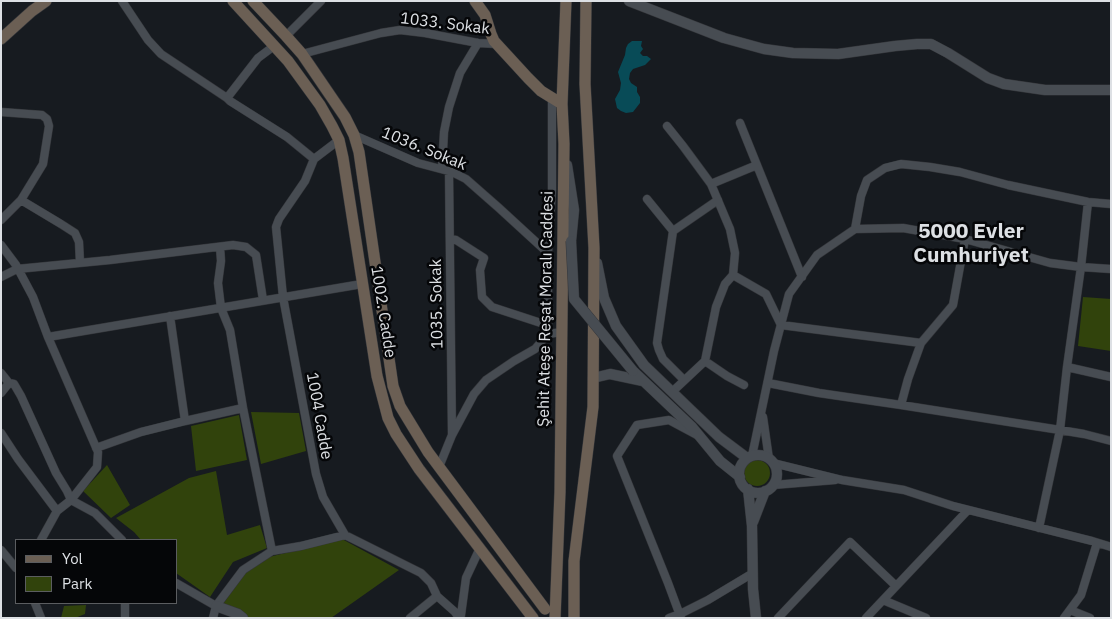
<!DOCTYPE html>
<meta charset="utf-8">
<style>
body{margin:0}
#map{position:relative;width:1112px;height:619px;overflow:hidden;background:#171b20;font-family:"IBM Plex Sans",sans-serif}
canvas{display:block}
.frame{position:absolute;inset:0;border:2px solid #dde0e4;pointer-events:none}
.legend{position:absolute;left:15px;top:539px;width:162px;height:65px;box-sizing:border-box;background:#050608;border:1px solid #5b5d60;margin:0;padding:6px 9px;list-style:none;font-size:15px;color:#dde0e4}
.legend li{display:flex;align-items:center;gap:10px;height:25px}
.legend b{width:25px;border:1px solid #5b5d60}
</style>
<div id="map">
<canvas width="1112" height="619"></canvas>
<div class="frame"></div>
<ul class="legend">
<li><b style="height:6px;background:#6b5f54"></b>Yol</li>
<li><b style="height:14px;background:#31430c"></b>Park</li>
</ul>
</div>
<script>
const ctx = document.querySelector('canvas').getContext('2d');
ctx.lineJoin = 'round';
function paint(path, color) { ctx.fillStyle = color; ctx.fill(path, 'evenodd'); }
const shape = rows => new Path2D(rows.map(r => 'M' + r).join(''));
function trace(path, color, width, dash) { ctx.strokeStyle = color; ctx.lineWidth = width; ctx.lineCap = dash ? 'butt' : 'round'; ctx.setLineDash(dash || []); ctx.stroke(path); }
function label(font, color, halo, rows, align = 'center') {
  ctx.font = font + ' "IBM Plex Sans",sans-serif'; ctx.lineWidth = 5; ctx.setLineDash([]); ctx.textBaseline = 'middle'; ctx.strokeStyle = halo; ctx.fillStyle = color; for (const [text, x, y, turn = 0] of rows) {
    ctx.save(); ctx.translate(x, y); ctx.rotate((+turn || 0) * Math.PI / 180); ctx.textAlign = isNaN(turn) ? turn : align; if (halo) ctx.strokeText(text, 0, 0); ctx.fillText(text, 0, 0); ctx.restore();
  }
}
paint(shape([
 [1083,297,1111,299,1111,351,1078,346],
 [251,412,299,413,306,451,261,464],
 [239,415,247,460,196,471,191,426],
 '744 473a13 13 0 1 1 26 0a13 13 0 1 1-26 0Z',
 [107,465,130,505,111,518,83,491],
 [216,471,227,535,260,525,267,548,233,562,210,597,176,573,176,540,141,540,134,532,116,518,189,478],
 [342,539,399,570,331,618,249,618,239,612,222,605,247,571,269,557],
 [86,605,85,614,75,618,61,618,64,606]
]), '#31430c');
paint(shape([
 [632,41,642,41,641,46,643,49,640,53,643,56,647,56,651,59,645,65,633,69,630,73,629,79,631,83,637,87,637,92,640,97,640,103,633,112,626,113,621,111,617,108,615,99,620,90,621,83,618,72,625,55,626,48,628,44]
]), '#084b57');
const minor = shape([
 [122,1,148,40,161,54,227,98,230,101,287,137,314,159],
 [286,36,321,1],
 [302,54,381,33,400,30,425,33,478,43,497,44],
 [227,98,258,58,274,46],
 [1,112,42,115,47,119,49,126,43,164,21,200,1,220],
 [740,123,802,277],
 [667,126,683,146,711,184,730,229,735,253,733,275,766,294,781,325,921,343],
 [354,135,418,163,452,172,466,179,499,208,548,253],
 [339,140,314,159,305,181,279,219,276,227,283,297,316,474,323,497,345,535],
 [442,169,444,132,449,107,460,73,478,43],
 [449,171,452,435],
 [711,184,757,165],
 [647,199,673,231],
 [21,200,61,224,75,233,79,242,80,263],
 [855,229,861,196,867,180,885,168,901,164,930,167,960,172,1008,185,1088,202,1111,204],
 [450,239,456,240,484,258,480,270,482,297,492,307,547,325],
 [1,245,16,265,33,297,48,337,98,452,97,467,71,500,57,511,41,540],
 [220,247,221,261,218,283,221,308,230,330,243,408,272,551],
 [1,277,17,269,110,260,233,245,246,247,256,255,263,300],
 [170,316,185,421],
 [548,334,548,253,552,190,552,98],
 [48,337,362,284],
 [705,361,727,376,744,385],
 [1067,367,1111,377],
 [1,373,9,383,14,384,21,396,56,473,67,491,71,500,95,513,122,540],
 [684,380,663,359,659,350,657,343,673,231,718,200],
 [768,383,819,393,901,405,1060,430,1084,434,1111,441],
 [672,392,705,361,716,307,725,284,733,275],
 [1,393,9,383],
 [901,405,908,379,921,343,953,305,965,239],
 [763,417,769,459],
 [1,433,18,459,57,511],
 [96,448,141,432,185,421,243,408],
 [752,456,774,351,789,294,817,255,855,229,903,228,965,239,1050,263,1081,267,1111,269],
 [773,463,842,480,904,490,953,506,1092,541,1111,547],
 [439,467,452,435,474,394,486,380,514,361,535,349,548,334,562,332],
 [773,485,835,480],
 [1039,528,1060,430,1067,367,1081,267,1088,202],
 [1,550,16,568],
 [176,583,216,606],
 [883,600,926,618],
 [35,603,41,618],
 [125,603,125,618],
 [1070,610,1090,618],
 [213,618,216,606,243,570,272,551,301,546,345,535,421,573,431,583,437,596,455,612,459,618],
 [410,618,437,596],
 [460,618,461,615,466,578,480,548],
 [669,618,680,614,708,600,753,573],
 [681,618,668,583,617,456,637,425,669,420,697,435],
 [778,618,850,542,896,586],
 [866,618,968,510],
 [1064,618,1081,595,1097,543]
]);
const tertiary = shape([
 [629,1,724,38,764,49,793,53,838,54,895,46,917,44,931,44,948,53,988,78,1004,84,1045,90,1111,90],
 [567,165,574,210,571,241],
 [597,263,604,298,616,326,644,365,719,437,747,458],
 [633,371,692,427,720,461,740,477],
 [593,378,610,374,643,381],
 '739 474a19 19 0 1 1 38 0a19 19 0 1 1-38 0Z',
 [748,489,752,526,753,589,756,618],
 [753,522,765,491],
 [216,606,238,614,243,618]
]);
const secondary = shape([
 [233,1,288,61,320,105,332,126,339,140,343,158,377,376,388,418,396,434,419,469,533,618],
 [253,1,286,36,302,54,332,98,345,117,354,135,359,152,393,386,400,406,428,452,545,609],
 [475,1,485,15,491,34,494,41,528,78,541,91,562,104],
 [1,39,32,11,46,1],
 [555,618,560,492,564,144,562,104,566,1],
 [574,618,574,561,593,407,594,248,585,84,586,1]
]);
trace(minor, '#34363a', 9);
trace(tertiary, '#34363a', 11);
trace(secondary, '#34363a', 12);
trace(minor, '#474c52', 8);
trace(tertiary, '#474c52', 10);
trace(secondary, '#6b5f54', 11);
const tertiaryBridge = shape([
 [571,241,574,299,633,371]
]);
trace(tertiaryBridge, '#34363a', 11, []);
trace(tertiaryBridge, '#474c52', 10);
label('16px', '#dde0e4', '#050608', [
 ["1033. Sokak",445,24,7],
 ["1036. Sokak",424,149,22],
 ["1035. Sokak",437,304,-91],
 ["Şehit Ateşe Reşat Moralı Caddesi",546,309,-89],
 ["1002. Cadde",383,312,81],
 ["1004 Cadde",319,416,80]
]);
label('bold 21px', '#dde0e4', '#050608', [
 ["5000 Evler",971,232],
 ["Cumhuriyet",971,256]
]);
</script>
